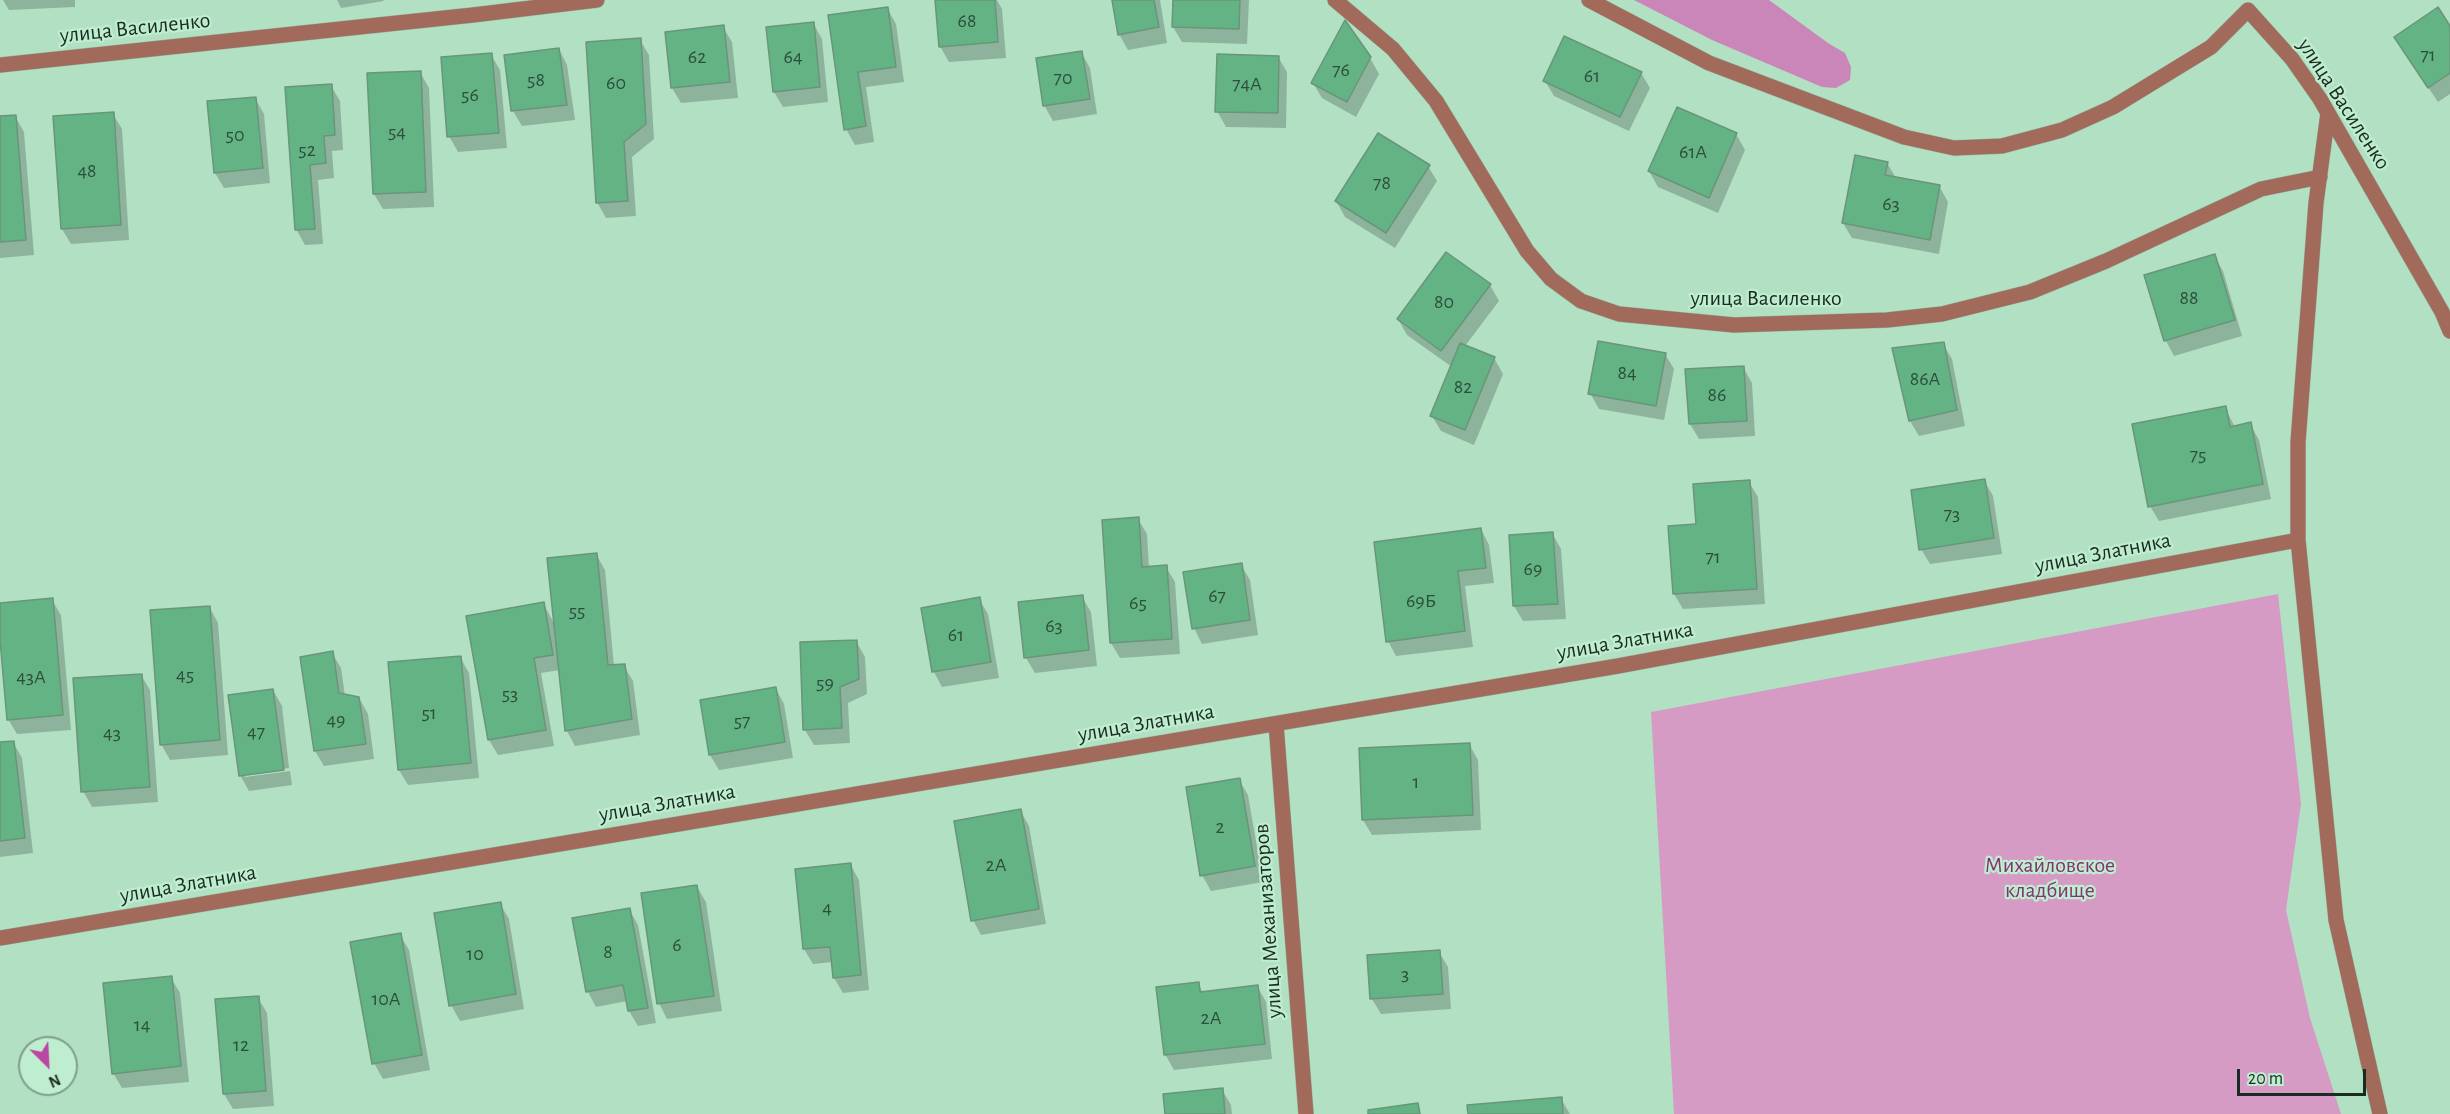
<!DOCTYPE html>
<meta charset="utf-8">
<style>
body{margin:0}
#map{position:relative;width:2450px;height:1114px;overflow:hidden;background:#b2e0c3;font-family:"Alegreya Sans",sans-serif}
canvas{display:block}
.north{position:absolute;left:18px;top:1036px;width:60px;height:60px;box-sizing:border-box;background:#bfedcf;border:2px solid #7da089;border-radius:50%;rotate:156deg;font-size:16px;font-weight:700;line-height:24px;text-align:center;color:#1a2c21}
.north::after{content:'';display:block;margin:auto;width:21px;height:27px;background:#ba48a2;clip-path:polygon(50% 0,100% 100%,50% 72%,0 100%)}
.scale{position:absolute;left:2237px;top:1069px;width:129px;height:27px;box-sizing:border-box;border:3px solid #1a2c21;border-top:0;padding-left:8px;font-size:18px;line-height:21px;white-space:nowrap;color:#1a2c21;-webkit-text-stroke:4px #bfedcf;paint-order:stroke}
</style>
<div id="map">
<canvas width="2450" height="1114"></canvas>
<div class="north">N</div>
<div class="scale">20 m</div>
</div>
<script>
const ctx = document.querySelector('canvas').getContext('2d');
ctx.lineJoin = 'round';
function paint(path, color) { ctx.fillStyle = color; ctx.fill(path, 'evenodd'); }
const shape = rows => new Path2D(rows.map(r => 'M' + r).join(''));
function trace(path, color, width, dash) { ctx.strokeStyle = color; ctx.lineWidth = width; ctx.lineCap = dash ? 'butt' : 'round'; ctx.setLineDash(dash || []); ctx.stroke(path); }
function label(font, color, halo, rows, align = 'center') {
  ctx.font = font + ' "Alegreya Sans",sans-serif'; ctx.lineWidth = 4.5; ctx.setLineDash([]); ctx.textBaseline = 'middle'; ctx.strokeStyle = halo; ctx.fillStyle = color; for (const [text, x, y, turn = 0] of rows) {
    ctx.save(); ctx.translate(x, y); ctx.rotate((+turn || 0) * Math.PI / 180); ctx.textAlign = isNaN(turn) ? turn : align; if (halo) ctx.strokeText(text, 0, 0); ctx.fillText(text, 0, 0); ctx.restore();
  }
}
paint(shape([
 [2278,594,2301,804,2286,910,2310,1018,2341,1114,1674,1114,1651,712]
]), '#d59bc5');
paint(shape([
 [1634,0,1769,0,1828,43,1845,53,1851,67,1850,80,1836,88,1822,87,1712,40]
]), '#ca86b8');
paint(shape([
 [3,0,75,0,75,7,9,10],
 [337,0,383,0,384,1,341,8],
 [937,0,997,0,1002,9,1006,58,949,62,940,46],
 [1113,0,1160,0,1167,43,1128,50,1119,34],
 [1174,0,1249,0,1247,44,1182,42,1173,27],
 [887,8,896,24,904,82,866,87,874,142,855,145,846,129,830,16],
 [813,23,822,39,828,102,783,107,774,92,768,28],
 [723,27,732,42,738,98,681,103,672,88],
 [2450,29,2450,94,2438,102,2405,53],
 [640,40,649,55,654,139,632,157,636,216,606,218,597,202],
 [559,49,567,65,575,120,522,126,513,111,506,56],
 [1081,52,1090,68,1097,114,1053,121,1044,105],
 [491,55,500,70,507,148,458,152,449,136],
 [1278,57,1287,72,1286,128,1226,127,1217,111],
 [1370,58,1379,74,1356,117,1322,98,1313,83],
 [420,72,429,88,434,207,383,209,374,194],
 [1641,73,1650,88,1629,131,1554,96,1545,81],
 [331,86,340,101,343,150,332,151,334,178,318,180,323,244,305,245,296,229,286,89],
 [255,98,264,114,270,183,224,188,215,173],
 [113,114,122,129,129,240,71,244,62,229,55,118],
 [15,116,24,132,34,255,0,258,0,118],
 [1736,134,1745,150,1718,213,1658,187,1649,171],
 [1887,163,1896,178,1939,186,1948,202,1939,254,1852,238,1843,223],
 [1428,166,1437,181,1395,248,1345,217,1336,201],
 [2214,256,2223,271,2242,336,2174,356,2166,341,2146,276],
 [1490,285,1499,301,1465,346,1494,358,1503,374,1474,445,1441,431,1432,416,1452,367,1407,335,1398,319],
 [1943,344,1952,359,1965,426,1919,436,1910,421,1893,349],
 [1665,354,1674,369,1664,420,1599,409,1590,393],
 [1743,367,1752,383,1755,436,1699,439,1690,424],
 [2225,408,2235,427,2250,424,2259,440,2271,499,2159,521,2150,506],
 [1984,480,1993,496,2002,554,1930,564,1921,549],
 [1749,482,1758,497,1765,604,1683,609,1674,594,1697,526],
 [1138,519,1147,534,1149,568,1166,567,1175,582,1180,654,1120,658,1111,643,1103,521],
 [1481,529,1489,545,1494,583,1465,586,1473,647,1396,656,1388,641],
 [1552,533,1561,549,1566,619,1523,621,1514,606],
 [596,554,605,570,614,666,624,666,633,681,640,735,575,746,567,731,560,670,541,673,554,746,498,755,489,740,468,617,543,603,555,625],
 [1241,565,1250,580,1258,635,1202,644,1194,628],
 [1082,597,1091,612,1097,666,1035,673,1026,658],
 [979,599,988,614,999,678,942,687,934,672,923,609],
 [52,600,61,615,71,730,17,734,8,719,0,605],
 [210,608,218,623,228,755,170,760,161,744],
 [856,641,865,657,867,694,848,703,850,743,814,745,805,730,801,644],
 [332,653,341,668,345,696,359,698,368,714,374,759,324,766,315,751],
 [460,657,469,673,479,778,408,785,399,770],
 [141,675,150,690,158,802,92,807,83,791],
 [776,689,784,704,793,758,719,770,710,755],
 [273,690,282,706,289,768,245,774,245,777,290,771,292,785,249,791,240,775],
 [13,742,22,758,33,853,0,857,0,744],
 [1469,744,1478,760,1481,830,1372,835,1363,820,1360,749],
 [1239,780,1248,795,1263,882,1211,891,1202,875],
 [1020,810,1029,826,1046,924,981,935,973,920],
 [850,864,859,880,869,990,843,993,834,978,833,962,813,964,804,949],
 [697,887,706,902,722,1011,667,1019,659,1003],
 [500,904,509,919,524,1009,460,1021,451,1005],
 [629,909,638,925,656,1023,638,1026,629,1011,627,1001,596,1007,588,992],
 [400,935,409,950,430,1070,383,1079,374,1063],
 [1439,952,1448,967,1451,1009,1381,1014,1372,999],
 [171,978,180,993,189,1082,122,1088,113,1073],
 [1198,983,1203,993,1257,986,1266,1002,1272,1059,1174,1070,1165,1054],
 [258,998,267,1013,274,1106,233,1109,224,1094],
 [1222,1090,1231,1105,1232,1114,1166,1114],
 [1561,1099,1570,1114,1469,1114]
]), '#0003');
const building = shape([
 [935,0,995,0,998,42,939,47,935,0],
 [1112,0,1154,0,1159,27,1118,35,1112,0],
 [1173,0,1240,0,1239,29,1172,27,1173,0],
 [888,7,896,67,858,72,866,126,844,130,828,15,888,7],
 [2438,7,2450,26,2450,73,2428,88,2394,37,2438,7],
 [1345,20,1371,57,1347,102,1311,83,1345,20],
 [814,22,820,87,773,92,766,27,814,22],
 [724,25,730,82,671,88,665,32,724,25],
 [1564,36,1642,72,1620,117,1543,81,1564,36],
 [641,38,646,124,624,142,628,201,596,203,586,42,641,38],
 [559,48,567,105,511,111,504,55,559,48],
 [1082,51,1090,99,1043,106,1036,58,1082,51],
 [492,53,499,133,447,137,441,57,492,53],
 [1217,54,1279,56,1278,113,1215,112,1217,54],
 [421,71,426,192,373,194,367,73,421,71],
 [332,84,335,135,324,136,326,163,310,165,315,229,295,230,285,87,332,84],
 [256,97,263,168,214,173,207,101,256,97],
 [1677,107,1737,133,1709,198,1648,171,1677,107],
 [114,112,121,225,61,229,53,116,114,112],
 [16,115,26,240,0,242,0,116,16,115],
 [1378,133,1430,165,1386,233,1335,201,1378,133],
 [1855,155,1888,162,1885,175,1940,185,1930,240,1842,223,1855,155],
 [1446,252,1491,284,1441,351,1397,319,1446,252],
 [2215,254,2235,320,2164,341,2144,275,2215,254],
 [1598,341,1666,353,1656,406,1588,394,1598,341],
 [1944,342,1957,410,1909,421,1892,348,1944,342],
 [1460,343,1495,357,1465,430,1430,416,1460,343],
 [1744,366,1747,421,1689,424,1685,369,1744,366],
 [2226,406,2230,427,2251,422,2263,484,2148,507,2132,424,2226,406],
 [1985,479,1994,538,1919,550,1911,490,1985,479],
 [1750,480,1757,589,1673,594,1668,526,1696,524,1693,484,1750,480],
 [1139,517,1142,567,1167,565,1172,639,1110,643,1102,520,1139,517],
 [1481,528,1486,568,1458,571,1465,631,1386,642,1374,542,1481,528],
 [1553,532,1558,604,1513,606,1509,535,1553,532],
 [597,553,608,665,625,664,632,719,565,731,547,558,597,553],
 [1242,563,1250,620,1192,629,1183,572,1242,563],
 [1083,595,1089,650,1024,658,1018,602,1083,595],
 [980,597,991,662,932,672,921,608,980,597],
 [53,598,63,715,7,720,0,640,0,603,53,598],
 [544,602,553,655,534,658,546,730,488,740,466,616,544,602],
 [210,606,220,740,160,745,150,610,210,606],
 [857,640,859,679,840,687,842,728,803,730,800,642,857,640],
 [333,651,339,693,359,697,366,744,314,751,300,657,333,651],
 [461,656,471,763,398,770,388,662,461,656],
 [142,674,150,787,81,792,73,678,142,674],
 [776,687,785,742,709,755,700,700,776,687],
 [273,689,284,770,239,776,228,695,273,689],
 [14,741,25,838,0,841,0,742,14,741],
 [1470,743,1473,815,1362,820,1359,748,1470,743],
 [1240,778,1255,866,1200,876,1186,787,1240,778],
 [1021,809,1039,909,971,921,954,821,1021,809],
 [851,863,861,975,833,978,830,947,803,949,795,869,851,863],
 [697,885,714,996,657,1004,641,893,697,885],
 [501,902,516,994,449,1006,434,913,501,902],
 [630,908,648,1008,628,1011,623,985,586,992,572,918,630,908],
 [401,933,422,1055,372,1064,350,942,401,933],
 [1440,950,1443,994,1370,999,1367,955,1440,950],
 [172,976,181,1066,112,1074,103,983,172,976],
 [1199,982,1200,992,1258,985,1265,1044,1164,1055,1156,987,1199,982],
 [259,996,266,1091,223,1094,215,999,259,996],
 [1223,1088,1225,1114,1165,1114,1163,1094,1223,1088],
 [1562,1097,1563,1114,1468,1114,1467,1105,1562,1097],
 [1418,1103,1420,1114,1368,1114,1368,1110,1418,1103]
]);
paint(building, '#63b385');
trace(building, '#69957a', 1.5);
const minor = shape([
 [1335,0,1393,49,1436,101,1527,251,1551,279,1581,301,1619,314,1734,325,1887,320,1942,314,2030,292,2106,261,2261,189,2320,177],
 [1589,0,1709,63,1904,137,1954,148,2002,146,2062,130,2113,107,2211,47,2248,10,2292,59,2320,99,2442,312,2450,331],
 [0,65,473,15,597,0],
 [2328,113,2316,203,2298,442,2298,540,2336,920,2380,1114],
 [1276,724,1306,1114],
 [0,938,1618,666,2298,540]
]);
trace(minor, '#94bca3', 16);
trace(minor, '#a16a5b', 15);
label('20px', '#2c4e3a', null, [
 ["68",967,21],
 ["71",2428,55],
 ["62",697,57],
 ["64",793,57],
 ["76",1341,70],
 ["61",1592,76],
 ["70",1063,78],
 ["58",536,80],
 ["60",616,83],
 ["74А",1247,84],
 ["56",470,95],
 ["54",397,132],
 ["50",235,135],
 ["52",307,150],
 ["61А",1693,152],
 ["48",87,171],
 ["78",1382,183],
 ["63",1891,204],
 ["88",2189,298],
 ["80",1444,302],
 ["84",1627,373],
 ["86А",1925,379],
 ["82",1463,387],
 ["86",1717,395],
 ["75",2198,455],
 ["73",1952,514],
 ["71",1713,557],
 ["69",1533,569],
 ["67",1217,596],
 ["69Б",1421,601],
 ["65",1138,603],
 ["55",577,611],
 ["63",1054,626],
 ["61",956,635],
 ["45",185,675],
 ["43А",31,677],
 ["59",825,683],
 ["53",510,694],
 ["51",429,713],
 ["49",336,720],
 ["57",742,721],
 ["47",256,732],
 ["43",112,733],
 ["1",1416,782],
 ["2",1220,827],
 ["2А",996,865],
 ["4",827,908],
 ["6",677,945],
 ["8",608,952],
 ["10",475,954],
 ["3",1405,974],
 ["10А",386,999],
 ["2А",1211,1018],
 ["14",142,1025],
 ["12",241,1045]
]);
label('22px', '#1a2c21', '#bfedcf', [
 ["улица Василенко",135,28,-6],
 ["улица Василенко",2344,104,57],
 ["улица Василенко",1766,298],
 ["улица Златника",2103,553,-11],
 ["улица Златника",1625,641,-10],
 ["улица Златника",1146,723,-10],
 ["улица Златника",667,803,-10],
 ["улица Златника",188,884,-10],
 ["улица Механизаторов",1268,921,-94]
]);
label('22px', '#833371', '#bfedcf', [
 ["Михайловское",2050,865],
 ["кладбище",2050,890]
]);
</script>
